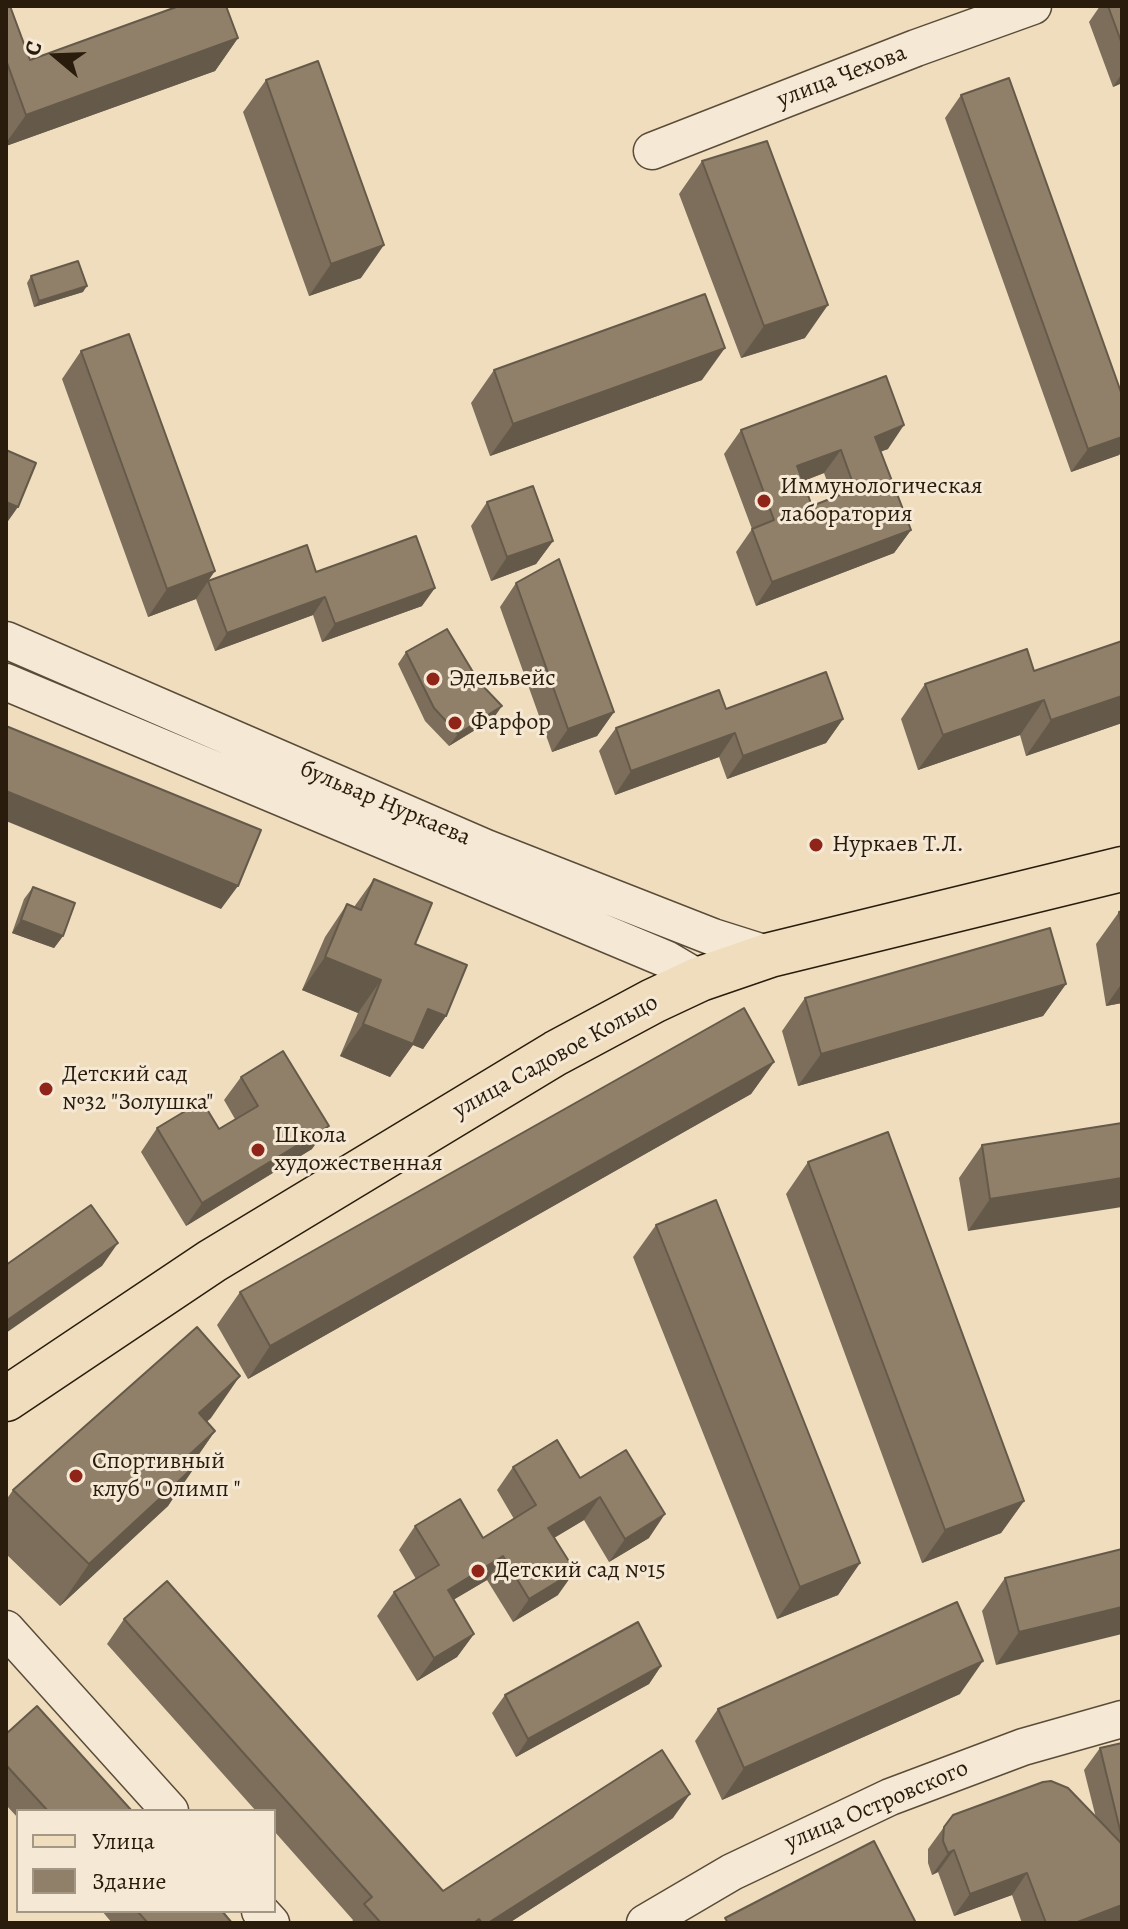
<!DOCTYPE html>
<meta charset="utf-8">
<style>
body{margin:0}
#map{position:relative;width:1128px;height:1929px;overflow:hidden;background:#efddbe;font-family:Alegreya,serif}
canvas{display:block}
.frame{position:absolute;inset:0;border:8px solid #291c0c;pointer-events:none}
.legend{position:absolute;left:16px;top:1809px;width:260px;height:104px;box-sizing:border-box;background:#f5e9d5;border:2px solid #a39785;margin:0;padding:10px 14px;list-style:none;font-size:24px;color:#291c0c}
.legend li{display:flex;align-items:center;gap:16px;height:40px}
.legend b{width:40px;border:2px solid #a39785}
.north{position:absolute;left:16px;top:16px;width:80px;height:80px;-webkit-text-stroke:6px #f5e9d5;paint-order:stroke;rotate:289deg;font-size:22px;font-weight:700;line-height:32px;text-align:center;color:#291c0c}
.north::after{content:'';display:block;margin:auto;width:28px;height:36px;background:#291c0c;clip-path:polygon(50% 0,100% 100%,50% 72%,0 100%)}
</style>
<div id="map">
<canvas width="1128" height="1929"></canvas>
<div class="frame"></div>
<ul class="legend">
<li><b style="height:10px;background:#efddbe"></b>Улица</li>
<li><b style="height:22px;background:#908069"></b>Здание</li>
</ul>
<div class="north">С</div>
</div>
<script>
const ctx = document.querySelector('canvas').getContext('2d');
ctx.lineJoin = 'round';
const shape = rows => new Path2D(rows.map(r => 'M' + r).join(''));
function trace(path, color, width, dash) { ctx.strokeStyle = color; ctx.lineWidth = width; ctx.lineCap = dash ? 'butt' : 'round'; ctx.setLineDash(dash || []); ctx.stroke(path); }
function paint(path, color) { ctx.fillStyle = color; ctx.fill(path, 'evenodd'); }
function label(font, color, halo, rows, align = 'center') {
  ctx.font = font + ' Alegreya,serif'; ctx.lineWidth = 6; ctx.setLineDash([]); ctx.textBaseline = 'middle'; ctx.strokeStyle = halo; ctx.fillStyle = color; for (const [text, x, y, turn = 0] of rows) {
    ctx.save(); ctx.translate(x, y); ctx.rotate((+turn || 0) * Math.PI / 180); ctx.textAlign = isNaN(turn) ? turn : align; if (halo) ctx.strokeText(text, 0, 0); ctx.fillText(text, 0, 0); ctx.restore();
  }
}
const minor = shape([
 [652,151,916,48,1033,6],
 [6,640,486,848,713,937,770,955],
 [6,682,666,959,700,979],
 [6,1629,170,1811],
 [260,1911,271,1923],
 [645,1923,732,1872,890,1797,1023,1747,1122,1719]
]);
const major = shape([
 [6,1399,212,1261,556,1053,653,1001,700,979,770,955,1122,869]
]);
trace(minor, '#5a4c38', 39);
trace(major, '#291c0c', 47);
trace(minor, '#f5e9d5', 36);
trace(major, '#efddbe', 44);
paint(shape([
 [6,6,30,60,238,38,215,71,6,146],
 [1100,6,1122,6,1122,83,1113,87,1089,22],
 [266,80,361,278,309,296,243,112],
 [961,95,1122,395,1122,451,1119,455,1071,472,945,118],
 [702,161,805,338,741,358,679,194],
 [31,276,83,292,34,307,27,283],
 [81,351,208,581,316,572,422,606,322,642,313,615,215,651,196,599,148,617,62,379],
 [494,370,702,380,490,456,471,403],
 [741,430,888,449,881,451,911,530,894,553,756,606,736,552,752,529,724,454],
 [824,473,833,498,812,506,803,481],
 [487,502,553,541,536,564,491,581,471,526],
 [516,583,614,712,597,736,552,752,500,607],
 [1122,641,1122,723,1026,756,1020,735,918,770,901,719,925,684,1034,671],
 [406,652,493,719,449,746,425,721,398,664],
 [726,709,843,719,826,743,727,779,719,757,615,795,599,751,616,728],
 [374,879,415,944,446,1016,423,1049,413,1045,390,1077,340,1056,358,1013,302,990,325,937,347,904,354,907],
 [33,887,63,936,54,948,12,933,24,899],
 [1122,911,1122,1003,1106,1006,1096,944,1119,912],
 [1066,984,1043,1016,798,1086,782,1031,805,998],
 [774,1062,751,1094,248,1379,217,1325,240,1292],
 [241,1077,312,1149,186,1226,141,1152,157,1128,219,1129,235,1119,224,1100],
 [1122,1123,968,1231,959,1178,982,1145],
 [808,1162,1024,1501,1001,1533,922,1563,786,1194],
 [656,1225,860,1563,838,1595,777,1619,633,1257],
 [211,1418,207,1421,215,1431,194,1461,168,1506,60,1606,6,1554,6,1500,13,1490],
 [513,1467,580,1478,649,1538,609,1562,584,1520,554,1538,558,1595,513,1622,487,1580,453,1600,474,1634,457,1657,417,1681,377,1616,394,1592,416,1579,399,1550,415,1526,483,1538,514,1519,497,1490],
 [1122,1549,996,1665,982,1611,1005,1578],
 [124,1619,443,1891,673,1818,509,1923,351,1923,353,1920,274,1831,274,1811,256,1811,107,1644],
 [661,1666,649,1684,516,1757,492,1713,505,1695],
 [960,1694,722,1800,695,1741,718,1709],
 [6,1734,132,1811,18,1811,18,1818,6,1805],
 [1122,1743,1122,1923,1122,1921,1117,1923,1022,1923,1012,1895,954,1916,938,1872,932,1875,928,1863,928,1849,944,1827,1096,1818,1084,1770,1100,1748],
 [102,1911,222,1911,232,1923,112,1923]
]), '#7c6e5a');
paint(shape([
 [238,38,215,71,6,146,6,143,26,115],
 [1122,73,1122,83,1113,87],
 [384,245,361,278,309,296,331,264],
 [87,286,83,292,34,307,39,301],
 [828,305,805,338,741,358,764,326],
 [725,348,702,380,490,456,513,424],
 [904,425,888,449,859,460,875,437],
 [1122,437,1122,451,1119,455,1071,472,1088,449],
 [841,450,824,473,781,490,797,466],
 [6,502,18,507,6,524],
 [911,530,894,553,756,606,772,582],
 [553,541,536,564,491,581,507,557],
 [215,571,196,599,148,617,167,589],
 [435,588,422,606,322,642,335,624],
 [325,597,313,615,215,651,227,633],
 [1122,696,1122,723,1026,756,1051,720],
 [1044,700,1020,735,918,770,943,735],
 [502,706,493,719,449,746,458,734],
 [614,712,597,736,552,752,568,729],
 [843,719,826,743,727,779,743,756],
 [735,733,719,757,615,795,631,771],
 [6,791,238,886,221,909,6,821],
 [21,920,63,936,54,948,12,933],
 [325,957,381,980,358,1013,302,990],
 [1122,983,1122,1003,1106,1006],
 [1066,984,1043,1016,798,1086,821,1054],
 [428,1009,446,1016,423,1049,413,1045,390,1077,340,1056,363,1024],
 [774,1062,751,1094,248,1379,270,1346],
 [329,1126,312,1149,186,1226,202,1203],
 [1122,1178,1122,1207,968,1231,990,1199],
 [118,1243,102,1266,6,1333,6,1321],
 [240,1376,211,1418,170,1455,199,1413],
 [215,1431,186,1473,189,1455],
 [197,1464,168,1506,60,1606,89,1564],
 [600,1497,584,1520,532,1551,548,1528],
 [1024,1501,1001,1533,922,1563,945,1530],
 [665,1514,649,1538,609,1562,625,1539],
 [503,1556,487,1580,431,1613,448,1590],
 [860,1563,838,1595,777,1619,800,1587],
 [575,1571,558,1595,513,1622,529,1599],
 [1122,1607,1122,1634,996,1665,1019,1632],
 [474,1634,457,1657,417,1681,434,1658],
 [983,1661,960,1694,722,1800,744,1768],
 [661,1666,649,1684,516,1757,528,1739],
 [690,1794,673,1818,509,1923,488,1923],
 [954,1850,938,1872,932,1875,948,1853],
 [1027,1873,1012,1895,954,1916,970,1894],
 [1122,1905,1122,1921,1117,1923,1075,1923]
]), '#655a4a');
const building = shape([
 [6,6,10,6,30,60,179,6,226,6,238,38,26,115,6,60,6,6],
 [1108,6,1122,6,1122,44,1108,6],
 [318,61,384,245,331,264,266,80,318,61],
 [1009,78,1122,395,1122,437,1088,449,961,95,1009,78],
 [767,141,828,305,764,326,702,161,767,141],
 [78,261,87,286,39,301,31,276,78,261],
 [705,294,725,348,513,424,494,370,705,294],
 [129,334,215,571,167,589,81,351,129,334],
 [886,376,904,425,875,437,911,530,772,582,752,529,774,520,741,430,886,376],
 [841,450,855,489,812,506,797,466,841,450],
 [6,450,36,463,18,507,6,502,6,450],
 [533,486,553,541,507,557,487,502,533,486],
 [416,536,435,588,335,624,325,597,227,633,208,581,307,545,316,572,416,536],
 [559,559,614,712,568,729,516,583,559,559],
 [447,629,479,682,502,706,458,734,434,708,406,652,447,629],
 [1122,641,1122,696,1051,720,1044,700,943,735,925,684,1027,649,1034,671,1122,641],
 [826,672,843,719,743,756,735,733,631,771,616,728,719,690,726,709,826,672],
 [6,726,261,830,238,886,6,791,6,726],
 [374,879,432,903,415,944,467,965,446,1016,428,1009,413,1044,363,1024,381,980,325,957,347,904,361,910,374,879],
 [33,887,75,903,63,936,21,920,33,887],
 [1122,911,1122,930,1119,912,1122,911],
 [1050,928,1066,984,821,1054,805,998,1050,928],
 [744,1008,774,1062,270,1346,240,1292,744,1008],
 [283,1051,329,1126,202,1203,157,1128,202,1101,219,1129,258,1106,241,1077,283,1051],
 [1122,1123,1122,1178,990,1199,982,1145,1122,1123],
 [888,1132,1024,1501,945,1530,808,1162,888,1132],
 [716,1200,860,1563,800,1587,656,1225,716,1200],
 [91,1205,118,1243,6,1321,6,1265,91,1205],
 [197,1327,240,1376,199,1413,215,1431,189,1455,197,1464,89,1564,13,1490,197,1327],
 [557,1440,580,1478,626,1450,665,1514,625,1539,600,1497,548,1528,575,1571,529,1599,503,1556,448,1590,474,1634,434,1658,394,1592,439,1565,415,1526,460,1499,483,1538,536,1505,513,1467,557,1440],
 [1122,1549,1122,1607,1019,1632,1005,1578,1122,1549],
 [167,1581,443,1891,662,1750,690,1794,488,1923,482,1923,479,1919,474,1923,381,1923,364,1904,372,1897,124,1619,167,1581],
 [957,1602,983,1661,744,1768,718,1709,957,1602],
 [638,1622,661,1666,528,1739,505,1695,638,1622],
 [37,1706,132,1811,48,1811,6,1765,6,1734,37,1706],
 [1122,1743,1122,1838,1100,1748,1122,1743],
 [1051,1781,1068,1788,1122,1844,1122,1905,1075,1923,1046,1923,1027,1873,970,1894,954,1850,948,1853,943,1841,944,1827,953,1815,1043,1782,1051,1781],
 [874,1841,916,1923,728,1923,725,1918,874,1841],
 [137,1911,222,1911,232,1923,148,1923,137,1911]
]);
paint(building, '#908069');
trace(building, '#655a4a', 2);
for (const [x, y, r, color] of [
 [764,501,8,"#8f2418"],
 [433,679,8,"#8f2418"],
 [455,723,8,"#8f2418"],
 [816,845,8,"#8f2418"],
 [46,1089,8,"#8f2418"],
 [258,1150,8,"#8f2418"],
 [76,1476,8,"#8f2418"],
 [478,1571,8,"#8f2418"]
]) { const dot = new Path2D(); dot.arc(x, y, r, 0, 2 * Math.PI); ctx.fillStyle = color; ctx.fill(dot); trace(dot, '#f5e9d5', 3); }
label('24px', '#291c0c', '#f5e9d5', [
 ["улица Чехова",842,77,-21],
 ["бульвар Нуркаева",385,804,23],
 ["улица Садовое Кольцо",556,1057,-29],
 ["улица Островского",877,1806,-23]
]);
label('24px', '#291c0c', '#f5e9d5', [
 ["Иммунологическая",780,487],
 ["лаборатория",780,515],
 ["Эдельвейс",449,679],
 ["Фарфор",471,723],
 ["Нуркаев Т.Л.",832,845],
 ["Детский сад",62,1075],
 ["№32 \"Золушка\"",62,1103],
 ["Школа",274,1136],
 ["художественная",274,1164],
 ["Спортивный",92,1462],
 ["клуб \" Олимп \"",92,1490],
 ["Детский сад №15",494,1571]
], 'left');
</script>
